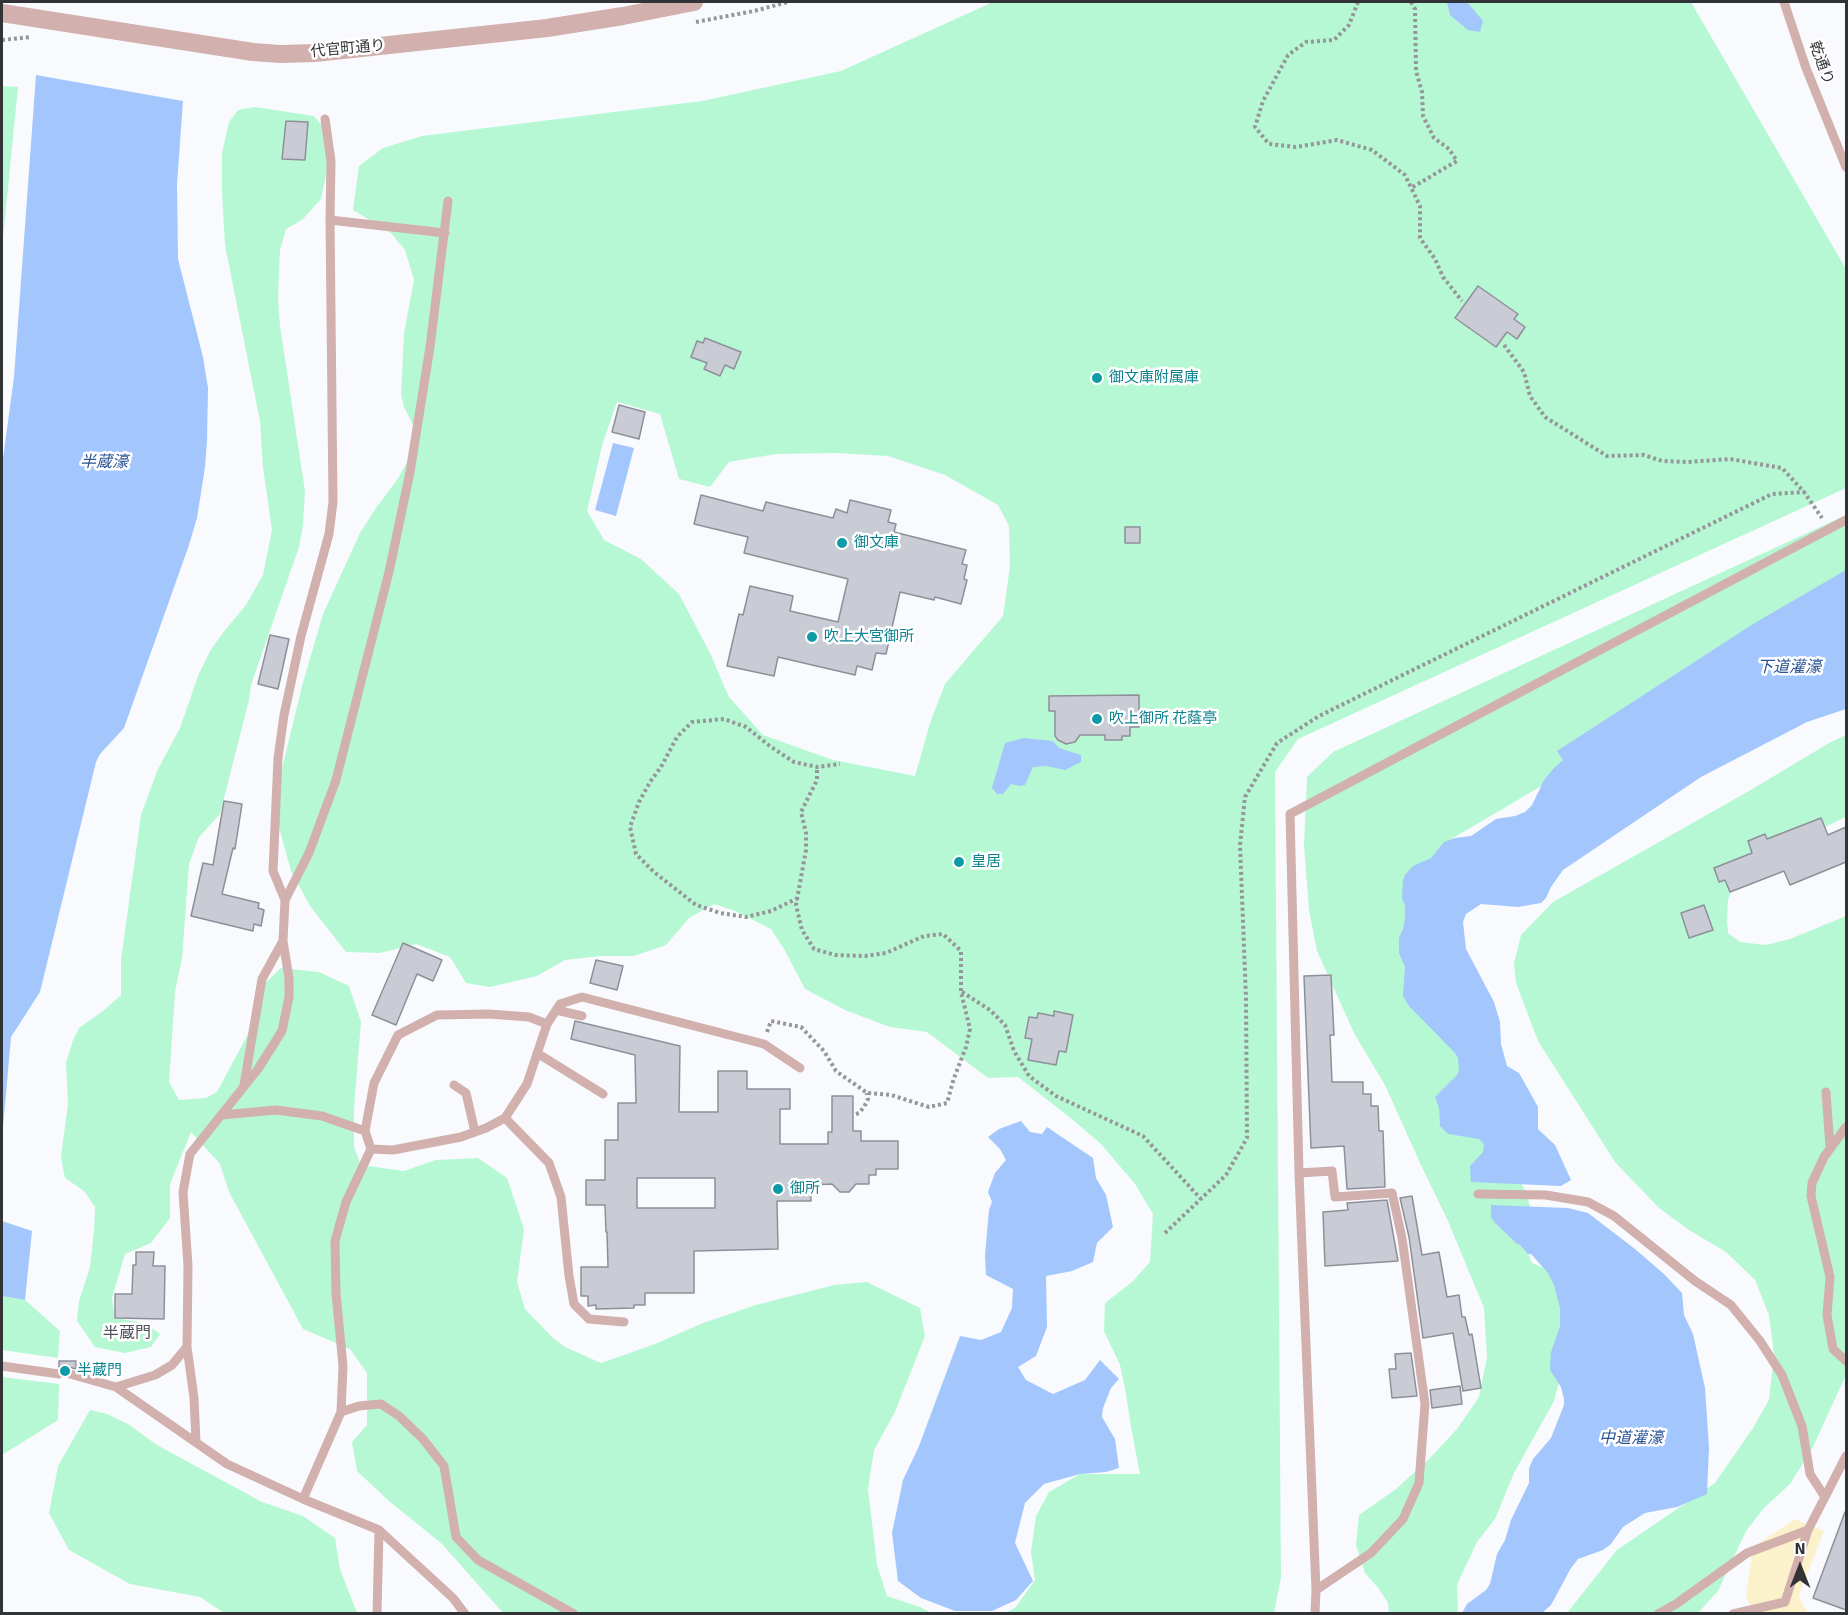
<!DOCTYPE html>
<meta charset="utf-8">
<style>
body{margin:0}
#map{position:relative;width:1848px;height:1615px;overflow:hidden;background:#f9fafe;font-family:Signika,sans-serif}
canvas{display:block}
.frame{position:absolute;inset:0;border:3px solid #323337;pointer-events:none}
.north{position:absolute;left:1770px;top:1537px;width:60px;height:60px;-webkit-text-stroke:4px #fff;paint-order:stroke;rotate:0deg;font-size:16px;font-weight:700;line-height:24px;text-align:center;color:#323337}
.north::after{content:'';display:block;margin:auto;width:21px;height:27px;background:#323337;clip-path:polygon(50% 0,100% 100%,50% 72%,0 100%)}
</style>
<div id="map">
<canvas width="1848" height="1615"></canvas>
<div class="frame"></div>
<div class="north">N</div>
</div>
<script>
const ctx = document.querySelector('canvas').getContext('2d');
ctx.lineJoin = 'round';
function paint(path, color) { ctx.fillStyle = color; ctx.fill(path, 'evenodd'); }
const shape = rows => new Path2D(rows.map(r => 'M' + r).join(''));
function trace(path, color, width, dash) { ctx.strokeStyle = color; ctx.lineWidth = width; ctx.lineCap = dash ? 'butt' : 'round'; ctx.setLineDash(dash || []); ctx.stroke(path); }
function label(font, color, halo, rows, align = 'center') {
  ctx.font = font + ' Signika,"Noto Sans JP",sans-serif'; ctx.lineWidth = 5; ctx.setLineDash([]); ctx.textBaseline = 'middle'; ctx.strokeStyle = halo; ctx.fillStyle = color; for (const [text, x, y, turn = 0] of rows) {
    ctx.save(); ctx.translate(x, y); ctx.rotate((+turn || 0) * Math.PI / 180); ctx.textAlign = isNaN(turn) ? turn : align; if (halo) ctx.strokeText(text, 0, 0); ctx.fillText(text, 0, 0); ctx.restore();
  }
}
paint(shape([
 [993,2,1691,2,1846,269,1846,488,1298,739,1275,772,1281,1578,1274,1613,1005,1613,1015,1608,1035,1580,1031,1552,1036,1516,1049,1492,1080,1474,1140,1474,1131,1427,1125,1388,1120,1365,1104,1331,1105,1303,1132,1282,1150,1262,1153,1214,1135,1184,1101,1144,1073,1120,1018,1077,988,1078,927,1032,890,1027,845,1010,805,989,784,949,771,929,735,911,714,904,689,918,666,945,634,956,601,956,565,960,537,976,490,987,466,983,450,957,416,944,380,953,346,952,310,906,291,871,278,824,279,781,302,686,323,614,360,533,376,508,397,480,420,439,404,407,401,394,404,333,414,280,405,250,391,233,353,210,359,166,383,148,422,136,702,101,841,71],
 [1478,286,1518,314,1514,319,1525,327,1517,339,1507,332,1496,347,1455,319],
 [617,402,660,414,679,479,710,487,729,462,776,454,836,453,888,456,945,475,998,505,1009,526,1010,566,1003,616,945,684,931,720,915,776,833,760,763,735,729,697,710,653,679,594,641,559,604,540,587,511,603,442],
 [1138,695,1139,727,1130,727,1130,736,1122,736,1122,740,1105,740,1105,735,1078,735,1075,742,1066,744,1058,740,1055,736,1055,711,1049,710,1049,696],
 [2,86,18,87,2,248],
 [255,107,314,116,329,134,328,166,321,199,302,220,286,229,280,250,278,298,280,326,305,491,303,525,299,547,251,685,249,700,220,814,199,837,189,864,182,958,175,992,169,1082,179,1100,206,1098,217,1092,256,1019,264,984,281,968,319,972,349,986,361,1022,354,1108,354,1147,361,1165,404,1171,436,1160,478,1158,507,1178,524,1229,517,1282,525,1309,552,1337,565,1347,601,1363,655,1344,703,1323,756,1305,834,1285,867,1282,920,1308,925,1336,895,1412,874,1450,868,1489,877,1565,887,1596,920,1607,932,1613,503,1613,442,1544,389,1501,357,1471,352,1442,367,1425,367,1373,350,1349,303,1329,229,1192,220,1164,191,1132,170,1184,170,1218,151,1243,125,1254,112,1298,115,1318,145,1323,160,1334,151,1347,125,1353,95,1347,77,1321,79,1301,90,1267,94,1231,95,1207,84,1191,65,1178,61,1157,68,1104,66,1063,73,1040,79,1028,103,1011,121,995,121,960,141,815,157,771,180,728,198,676,210,651,222,634,246,605,263,575,272,530,263,468,260,421,225,245,222,192,222,153,229,122,238,110],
 [1846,515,1846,607,1453,838,1418,872,1516,1173,1526,1193,1536,1226,1523,1241,1532,1263,1561,1275,1565,1359,1554,1401,1514,1473,1495,1519,1477,1542,1457,1585,1458,1613,1389,1613,1388,1603,1379,1589,1365,1573,1356,1545,1359,1515,1396,1489,1430,1458,1457,1429,1479,1397,1487,1357,1484,1308,1448,1221,1420,1163,1385,1085,1355,1035,1317,951,1309,910,1304,845,1307,777,1333,752],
 [1846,735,1846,817,1760,858,1736,878,1728,900,1727,920,1728,933,1740,942,1766,945,1790,939,1846,916,1846,1375,1812,1449,1790,1484,1764,1508,1746,1531,1718,1591,1698,1613,1567,1613,1617,1550,1715,1483,1753,1428,1769,1400,1774,1355,1769,1315,1755,1280,1726,1252,1689,1230,1659,1208,1634,1182,1615,1162,1538,1041,1516,983,1514,963,1521,935,1553,902,1749,791,1829,743],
 [2,1296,25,1300,60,1331,58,1358,2,1350],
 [2,1377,59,1384,59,1387,58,1420,2,1455],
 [90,1410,107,1414,128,1424,157,1445,262,1502,303,1516,335,1538,340,1569,357,1613,224,1613,200,1597,130,1584,69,1550,49,1513,58,1466]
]), '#b7f8d4');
paint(shape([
 [1795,1519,1824,1531,1799,1595,1800,1600,1808,1613,1754,1613,1746,1597,1753,1547]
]), '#fbf1cb');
paint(shape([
 [1447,2,1467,2,1483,21,1480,32,1468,30,1450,15],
 [36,75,183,101,177,184,178,259,203,357,208,388,207,441,205,467,197,518,188,548,124,728,100,754,96,762,40,992,11,1037,2,1139,2,466,14,377],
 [613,443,634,448,616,516,595,510],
 [1846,570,1846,709,1807,722,1701,777,1563,870,1551,887,1546,898,1541,903,1518,907,1481,904,1466,914,1463,922,1466,949,1494,1002,1500,1022,1501,1044,1507,1066,1519,1073,1538,1107,1538,1129,1555,1145,1571,1180,1561,1186,1471,1182,1470,1166,1483,1152,1484,1144,1479,1139,1448,1134,1440,1126,1439,1108,1435,1097,1457,1075,1459,1071,1458,1058,1455,1053,1409,1006,1403,996,1405,967,1399,953,1399,938,1403,929,1405,919,1405,905,1402,898,1403,880,1405,875,1413,866,1431,858,1444,842,1455,838,1471,836,1496,819,1515,816,1525,812,1532,805,1544,780,1554,768,1563,760,1557,751,1753,624],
 [1024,738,1053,741,1059,748,1081,755,1081,762,1065,770,1046,766,1033,767,1025,785,1020,786,1011,784,1003,794,997,794,992,788,1005,743],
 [1021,1121,1030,1132,1042,1134,1047,1127,1093,1158,1096,1178,1106,1195,1113,1227,1097,1243,1093,1262,1072,1271,1046,1276,1047,1327,1036,1356,1018,1367,1026,1380,1053,1394,1085,1380,1100,1360,1119,1379,1111,1388,1103,1408,1102,1417,1115,1439,1119,1468,1106,1472,1080,1474,1044,1484,1025,1503,1015,1543,1033,1581,1016,1600,992,1611,955,1611,921,1598,898,1581,892,1533,903,1480,919,1446,960,1336,981,1340,1001,1332,1012,1308,1013,1289,986,1275,985,1255,989,1210,992,1202,988,1192,995,1173,1006,1160,1000,1149,988,1137,999,1129],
 [1491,1205,1568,1208,1588,1213,1635,1249,1664,1274,1682,1293,1684,1315,1693,1334,1705,1388,1709,1448,1707,1494,1677,1507,1645,1513,1623,1527,1611,1544,1603,1550,1578,1559,1571,1568,1551,1605,1542,1613,1462,1613,1467,1604,1486,1590,1490,1584,1497,1554,1505,1540,1511,1520,1529,1483,1529,1468,1533,1459,1551,1438,1564,1405,1564,1399,1561,1387,1550,1370,1551,1352,1560,1326,1560,1308,1554,1285,1548,1273,1531,1254,1528,1254,1520,1245,1516,1243,1494,1222,1491,1217],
 [2,1221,32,1231,25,1300,2,1296]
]), '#a3c6fd');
const building = shape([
 [286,121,308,122,305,160,282,159,286,121],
 [1478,286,1518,314,1514,319,1525,327,1517,339,1507,332,1496,347,1455,318,1478,286],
 [705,338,741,352,734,369,725,365,720,376,704,369,707,363,691,357,697,341,703,343,705,338],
 [619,405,645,412,639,439,612,432,619,405],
 [701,495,763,511,766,502,833,518,836,509,847,513,850,500,891,510,888,522,896,524,894,532,966,550,962,564,967,565,964,579,967,580,961,604,935,597,934,600,900,592,886,654,876,653,872,670,857,666,855,675,778,657,774,676,727,666,739,614,743,615,750,586,793,596,790,611,838,622,848,579,744,553,748,537,694,524,701,495],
 [1125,527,1140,527,1140,543,1125,543,1125,527],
 [270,635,289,639,278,689,258,684,270,635],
 [1139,695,1139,727,1130,727,1130,736,1122,736,1122,740,1105,740,1105,735,1080,735,1075,742,1066,744,1058,740,1055,736,1055,711,1049,711,1049,696,1139,695],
 [224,801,242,804,235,849,233,848,222,894,259,903,258,908,264,910,261,926,254,924,253,931,191,916,203,863,213,865,224,801],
 [1821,818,1828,835,1846,827,1846,862,1790,885,1784,871,1730,892,1725,880,1719,882,1714,868,1752,853,1748,841,1765,834,1767,839,1821,818],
 [1704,905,1713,930,1689,938,1681,913,1704,905],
 [403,943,442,960,433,981,417,974,396,1025,372,1015,403,943],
 [596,960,623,966,617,990,590,983,596,960],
 [1331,975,1334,1035,1330,1035,1332,1082,1363,1082,1363,1094,1371,1094,1371,1106,1378,1106,1379,1131,1383,1131,1385,1187,1347,1189,1344,1146,1311,1148,1304,976,1331,975],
 [1054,1011,1073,1015,1066,1052,1059,1051,1056,1065,1028,1060,1032,1039,1025,1038,1029,1017,1037,1018,1038,1013,1054,1016,1054,1011],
 [575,1021,680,1046,679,1112,718,1112,718,1071,747,1071,747,1089,790,1089,790,1109,780,1109,780,1144,828,1144,828,1132,832,1132,832,1096,853,1096,853,1131,861,1131,861,1141,898,1141,898,1169,876,1169,876,1175,869,1175,869,1184,856,1184,849,1192,840,1192,832,1184,811,1185,811,1201,777,1201,778,1249,694,1251,694,1293,645,1293,645,1305,634,1305,634,1308,596,1309,596,1305,588,1306,588,1296,581,1296,581,1267,608,1267,607,1232,606,1232,605,1205,586,1205,586,1180,605,1180,605,1140,618,1140,618,1103,636,1103,635,1055,571,1039,575,1021],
 [637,1178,715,1178,715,1208,637,1208,637,1178],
 [1412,1196,1422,1255,1439,1252,1447,1297,1459,1295,1462,1317,1465,1317,1469,1335,1472,1334,1481,1388,1463,1391,1453,1333,1423,1338,1409,1237,1400,1198,1412,1196],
 [1387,1200,1398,1261,1325,1266,1323,1212,1348,1210,1347,1203,1387,1200],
 [136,1252,154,1252,153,1266,165,1266,164,1319,115,1318,115,1294,132,1294,133,1265,136,1265,136,1252],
 [1411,1353,1417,1396,1392,1398,1389,1369,1396,1369,1395,1354,1411,1353],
 [59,1361,76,1361,76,1369,69,1367,64,1370,59,1367,59,1361],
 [1460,1386,1462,1404,1432,1408,1430,1390,1460,1386],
 [1845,1512,1846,1512,1846,1610,1813,1598,1845,1512]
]);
paint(building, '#c9cbd5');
trace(building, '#8e9099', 1.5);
trace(shape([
 [1358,2,1349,25,1334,40,1306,42,1288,55,1263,101,1255,127,1269,144,1296,147,1337,140,1372,150,1405,175,1420,206,1420,238,1435,259,1443,277,1462,301],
 [1411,2,1415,9,1416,71,1422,92,1423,116,1434,138,1449,149,1457,161,1411,188],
 [696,22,754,11,788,2],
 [2,40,31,37],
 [1504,345,1524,372,1530,396,1545,417,1607,456,1644,455,1662,461,1687,462,1730,459,1782,468,1804,492,1822,518],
 [798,898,771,911,746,917,720,913,696,905,654,872,636,854,630,827,639,802,650,782,661,767,677,737,692,722,724,719,746,727,771,747,794,762,817,767,840,764],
 [962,992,990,1010,1005,1025,1014,1051,1029,1076,1056,1096,1143,1136,1201,1199],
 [767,1032,771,1021,801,1027,824,1051,836,1071,867,1093,891,1095,929,1107,947,1103,954,1078,966,1047,970,1029,961,992,961,951,943,934,924,936,886,953,865,956,835,955,814,949,802,930,796,905,806,850,806,833,801,812,817,780,817,767],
 [856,1114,859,1113,864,1107,868,1099,867,1093],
 [1165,1233,1226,1175,1247,1138,1246,998,1240,845,1245,797,1277,743,1319,716,1772,494,1804,492]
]), '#95969a', 4, [3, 3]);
trace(shape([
 [1784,2,1806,68,1846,167],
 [330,220,445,233],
 [285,900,273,871,278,758,284,715,301,636,329,534,333,502,330,220,331,161,325,119],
 [556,1010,582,1016],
 [547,1024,529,1017,489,1014,437,1015,398,1035,374,1083,365,1131,371,1149,393,1150,461,1137,486,1128,505,1118,527,1084,547,1024,560,1004,582,997,764,1044,800,1068],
 [537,1053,603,1094],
 [244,1085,262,979,283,941],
 [454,1085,466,1093,475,1132],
 [1826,1092,1830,1147],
 [221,1115,276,1110,322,1116,365,1131],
 [505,1118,549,1163,561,1197,569,1276,574,1304,589,1319,624,1322],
 [1846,1127,1824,1157,1812,1183,1811,1196,1830,1277,1827,1315,1833,1349,1846,1361],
 [1299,1173,1332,1171,1335,1197,1392,1193,1402,1238,1425,1404,1419,1483,1403,1519,1371,1553,1316,1590],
 [1478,1194,1546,1195,1588,1202,1614,1216,1695,1281,1731,1305,1760,1341,1782,1375,1802,1426,1810,1474,1825,1497],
 [2,1366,59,1374],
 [70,1374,116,1387,227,1464,303,1499,379,1530,377,1614],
 [116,1387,155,1375,172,1365,187,1347],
 [341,1412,359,1406,381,1404,399,1416,423,1439,444,1466,456,1537,478,1560,574,1614],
 [196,1442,194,1398,187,1347,188,1266,183,1192,190,1154,258,1069,282,1031,289,997,289,978,283,941,285,900,309,853,336,780,389,572,410,472,430,347,448,201],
 [303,1499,341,1412,343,1366,336,1293,335,1241,346,1202,371,1149],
 [379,1530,453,1598,465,1614],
 [1315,1614,1316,1590,1299,1173,1290,814,1846,520],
 [1658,1614,1676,1604,1747,1553,1808,1530],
 [1733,1614,1785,1602,1808,1530,1846,1456]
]), '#d2b0ae', 9);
trace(shape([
 [2,13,253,52,280,54,315,53,547,28,623,16,694,2]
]), '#d2b0ae', 18);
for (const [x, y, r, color] of [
 [1097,378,6,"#0f9aa8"],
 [842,543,6,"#0f9aa8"],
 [812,637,6,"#0f9aa8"],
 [1097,719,6,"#0f9aa8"],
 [959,862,6,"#0f9aa8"],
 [778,1189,6,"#0f9aa8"],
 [65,1371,6,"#0f9aa8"]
]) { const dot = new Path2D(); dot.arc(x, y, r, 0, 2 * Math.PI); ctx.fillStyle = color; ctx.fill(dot); trace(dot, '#fff', 2); }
label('15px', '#323337', '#fff', [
 ["代官町通り",348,49,-5],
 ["乾通り",1821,63,70]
]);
label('15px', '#0d838f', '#fff', [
 ["御文庫附属庫",1109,378],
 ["御文庫",854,543],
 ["吹上大宮御所",824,637],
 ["吹上御所 花蔭亭",1109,719],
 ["皇居",971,862],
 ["御所",790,1189],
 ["半蔵門",77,1371]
], 'left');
label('italic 16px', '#2b5395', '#fff', [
 ["半蔵濠",104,463],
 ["下道灌濠",1789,668],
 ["中道灌濠",1631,1439]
]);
label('16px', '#4f5059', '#fff', [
 ["半蔵門",127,1334]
]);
</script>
